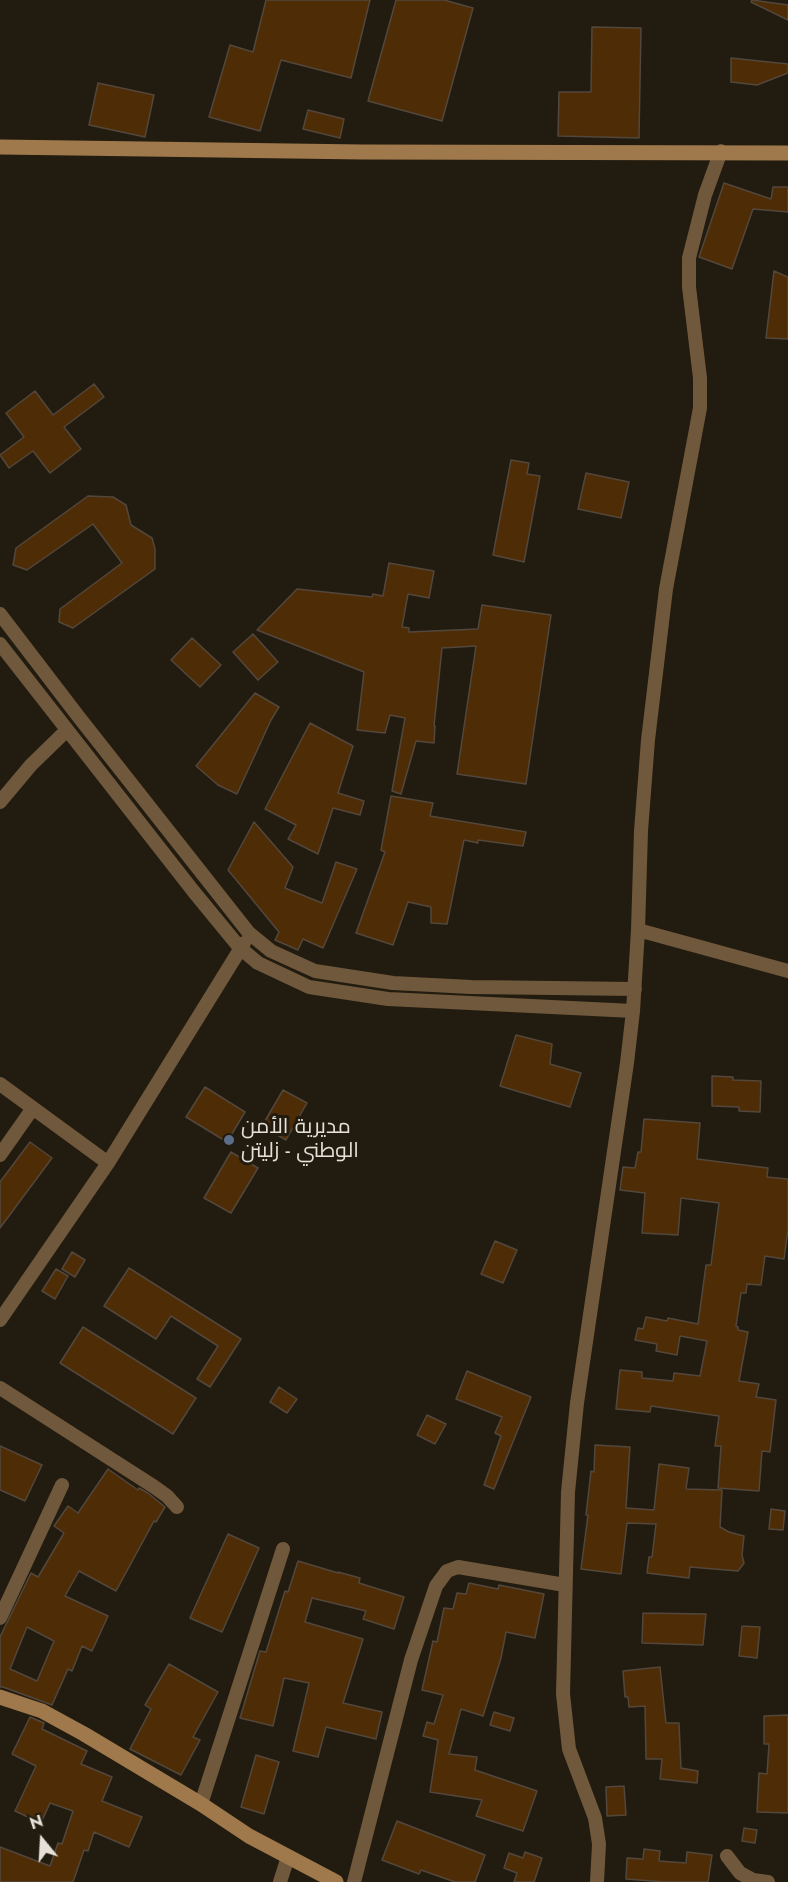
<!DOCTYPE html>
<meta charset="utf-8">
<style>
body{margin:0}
#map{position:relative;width:788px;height:1882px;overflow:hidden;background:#221b0f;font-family:Jost,sans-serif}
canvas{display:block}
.north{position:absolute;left:12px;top:1810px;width:60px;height:60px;-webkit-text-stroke:4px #221b0f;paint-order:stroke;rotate:342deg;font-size:16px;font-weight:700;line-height:24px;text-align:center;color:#e5e1d8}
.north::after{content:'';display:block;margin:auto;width:21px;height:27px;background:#e5e1d8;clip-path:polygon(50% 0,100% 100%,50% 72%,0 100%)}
</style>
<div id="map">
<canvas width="788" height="1882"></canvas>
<div class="north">N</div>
</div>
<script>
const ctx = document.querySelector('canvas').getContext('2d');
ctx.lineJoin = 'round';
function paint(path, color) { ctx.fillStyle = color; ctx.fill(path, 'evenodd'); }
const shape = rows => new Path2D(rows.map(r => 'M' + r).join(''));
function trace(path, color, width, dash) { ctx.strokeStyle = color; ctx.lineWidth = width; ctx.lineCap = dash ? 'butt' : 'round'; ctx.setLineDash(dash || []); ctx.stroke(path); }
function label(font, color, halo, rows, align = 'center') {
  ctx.font = font + ' Jost,Cairo,sans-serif'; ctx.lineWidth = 6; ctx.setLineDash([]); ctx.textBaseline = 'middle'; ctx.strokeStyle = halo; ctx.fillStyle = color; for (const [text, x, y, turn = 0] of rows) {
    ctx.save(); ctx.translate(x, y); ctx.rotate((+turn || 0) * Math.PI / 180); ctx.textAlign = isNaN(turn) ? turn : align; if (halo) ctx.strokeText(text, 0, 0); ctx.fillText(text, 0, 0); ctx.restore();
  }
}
const building = shape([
 [266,0,370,0,351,78,281,60,260,131,209,117,230,45,253,52,266,0],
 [396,0,444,0,473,8,442,121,368,101,396,0],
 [752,0,788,5,788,20,751,2,752,0],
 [592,27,641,28,639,138,558,136,559,92,591,92,592,27],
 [731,58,788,64,788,73,757,85,731,82,731,58],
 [98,83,154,95,145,137,89,125,98,83],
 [308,110,344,119,340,138,303,129,308,110],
 [724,183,771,199,773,187,788,187,788,212,753,209,732,269,699,257,724,183],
 [774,271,788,277,788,339,766,338,774,271],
 [94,384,104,397,64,427,81,449,50,473,33,451,9,468,0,455,24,437,6,413,35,391,53,415,94,384],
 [511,460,529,463,527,474,540,476,524,562,493,555,511,460],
 [586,473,629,482,621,518,578,509,586,473],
 [88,496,113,497,126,505,131,525,152,538,155,549,155,569,73,628,59,622,60,609,122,563,93,524,27,570,13,565,16,548,88,496],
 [389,563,434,571,429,598,408,594,402,627,409,628,409,632,478,629,482,605,551,615,526,784,457,774,476,646,442,648,434,726,435,726,434,743,416,741,401,794,392,791,405,718,390,715,385,733,357,730,364,672,257,630,297,589,372,597,373,594,383,596,389,563],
 [253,634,278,662,258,680,233,652,253,634],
 [192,638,221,665,200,687,171,660,192,638],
 [255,693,279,707,271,720,237,794,218,785,196,766,255,693],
 [310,723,353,746,338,793,364,801,360,815,333,808,318,854,288,839,296,825,265,809,310,723],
 [391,796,433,803,430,816,526,832,523,846,478,840,478,843,464,840,447,924,431,923,431,907,408,902,393,945,356,933,385,852,381,850,391,796],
 [254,822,293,867,285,888,322,903,336,862,357,869,323,948,303,939,298,950,275,940,279,932,228,870,254,822],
 [516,1035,552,1044,550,1064,581,1073,570,1107,500,1086,516,1035],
 [712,1076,733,1077,733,1080,761,1081,760,1112,739,1111,739,1107,712,1106,712,1076],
 [205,1087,245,1112,227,1142,186,1117,205,1087],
 [283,1090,307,1103,286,1140,262,1126,283,1090],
 [644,1119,700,1123,697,1159,768,1168,767,1177,788,1179,788,1229,784,1259,765,1256,761,1285,747,1284,746,1293,741,1293,736,1326,738,1327,738,1330,748,1332,739,1381,759,1384,756,1397,776,1400,770,1452,762,1451,759,1491,718,1488,721,1446,715,1446,719,1416,651,1406,650,1412,616,1409,620,1370,642,1372,642,1378,673,1381,674,1373,700,1376,707,1341,680,1336,677,1355,656,1351,657,1344,635,1340,638,1328,643,1329,646,1317,667,1321,668,1318,698,1324,706,1265,711,1265,719,1203,681,1198,678,1235,642,1233,645,1193,620,1190,623,1167,635,1168,638,1152,641,1152,644,1119],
 [30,1142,52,1158,0,1228,0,1182,30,1142],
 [231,1152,258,1168,231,1213,204,1198,231,1152],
 [495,1241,517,1250,503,1283,481,1274,495,1241],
 [72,1252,85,1260,75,1277,62,1269,72,1252],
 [129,1268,241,1339,210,1387,197,1379,218,1346,171,1316,156,1339,104,1306,129,1268],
 [56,1269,68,1276,55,1299,42,1291,56,1269],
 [83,1327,196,1398,173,1434,60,1363,83,1327],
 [467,1371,531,1397,494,1489,484,1485,501,1436,495,1433,502,1417,456,1399,467,1371],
 [279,1387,297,1399,287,1413,270,1402,279,1387],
 [427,1415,446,1424,435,1444,417,1435,427,1415],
 [595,1445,630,1447,626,1508,654,1510,659,1464,689,1468,686,1489,722,1490,720,1527,729,1532,744,1536,742,1555,744,1563,738,1571,690,1567,689,1578,647,1573,649,1557,652,1557,656,1524,627,1523,621,1574,581,1569,588,1515,586,1515,591,1471,594,1472,595,1445],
 [0,1446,42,1465,25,1501,0,1490,0,1446],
 [108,1469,138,1490,139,1488,148,1493,165,1507,156,1522,154,1521,116,1591,79,1571,65,1596,108,1616,92,1651,82,1646,72,1671,68,1669,52,1705,3,1687,0,1687,0,1637,31,1573,38,1577,64,1533,54,1526,68,1506,78,1513,108,1469],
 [27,1627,54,1641,37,1681,10,1669,27,1627],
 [771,1509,785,1511,783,1530,769,1529,771,1509],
 [228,1534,259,1548,222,1632,190,1618,228,1534],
 [298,1561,338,1573,338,1572,360,1578,359,1583,404,1597,394,1629,363,1619,366,1611,312,1598,305,1622,363,1639,343,1703,382,1712,376,1739,326,1727,318,1757,293,1751,309,1683,284,1678,273,1726,240,1718,260,1651,266,1652,285,1591,288,1592,298,1561],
 [469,1583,498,1589,499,1585,544,1594,535,1638,506,1632,501,1658,483,1716,461,1709,449,1754,477,1757,475,1770,537,1791,523,1831,476,1816,482,1800,430,1792,438,1740,423,1736,427,1722,434,1724,443,1695,422,1690,433,1641,437,1642,444,1608,453,1609,457,1593,466,1594,469,1583],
 [643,1613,706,1614,703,1645,642,1643,643,1613],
 [742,1626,760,1627,757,1658,739,1656,742,1626],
 [169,1664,218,1692,193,1737,200,1740,181,1775,130,1749,151,1709,145,1705,169,1664],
 [660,1667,666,1723,679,1723,681,1768,698,1771,697,1783,660,1779,662,1759,646,1759,645,1706,629,1707,628,1697,625,1697,623,1671,660,1667],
 [494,1712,514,1718,510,1731,490,1725,494,1712],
 [788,1715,788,1813,757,1812,759,1773,767,1774,769,1744,764,1744,764,1716,788,1715],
 [30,1717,44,1723,42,1729,87,1751,81,1764,112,1777,102,1801,142,1817,129,1847,94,1832,88,1851,84,1850,73,1882,0,1882,0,1847,50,1866,58,1843,62,1844,73,1811,50,1803,41,1823,15,1811,36,1766,12,1754,30,1717],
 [256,1755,279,1762,264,1814,241,1807,256,1755],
 [624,1786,626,1815,607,1816,606,1787,624,1786],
 [397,1821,485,1855,475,1882,455,1882,421,1870,419,1874,382,1860,397,1821],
 [744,1828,757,1830,755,1843,742,1841,744,1828],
 [644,1849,660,1851,659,1861,686,1863,687,1852,712,1855,708,1882,664,1882,626,1879,627,1858,643,1859,644,1849],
 [525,1852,542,1858,534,1882,514,1882,517,1873,504,1868,509,1853,523,1858,525,1852]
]);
paint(building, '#4e2d06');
trace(building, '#53473c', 1.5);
trace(shape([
 [0,614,78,716,249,933,271,951,315,971,393,983,471,987,635,989],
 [0,644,194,892,240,948,258,963,309,987,388,999,633,1011],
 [0,802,31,765,67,730],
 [638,930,788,971],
 [0,1084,108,1163],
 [0,1155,33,1108],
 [0,1320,108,1163,244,943],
 [0,1388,153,1486,167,1496,177,1507],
 [0,1618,62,1485],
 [201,1804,283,1549],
 [727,1856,740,1873,753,1880,768,1882],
 [280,1882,288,1857],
 [354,1882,411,1660,436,1586,447,1571,458,1567,565,1585],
 [597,1882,599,1844,595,1818,569,1749,563,1694,568,1492,577,1403,627,1063,633,1011,638,930,641,831,648,740,666,589,700,408,700,378,689,287,689,258,705,195,721,151]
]), '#6f583c', 14);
trace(shape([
 [0,147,363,152,788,153],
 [0,1697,42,1711,84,1734,201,1804,249,1836,336,1882]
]), '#9f794b', 15);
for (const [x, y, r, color] of [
 [229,1140,6,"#5c6f8a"]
]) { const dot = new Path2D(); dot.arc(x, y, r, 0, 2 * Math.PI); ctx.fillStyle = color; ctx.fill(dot); trace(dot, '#221b0f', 2); }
label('21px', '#e5e1d8', '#221b0f', [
 ["مديرية الأمن",241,1128],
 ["الوطني - زليتن",241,1152]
], 'left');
</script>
